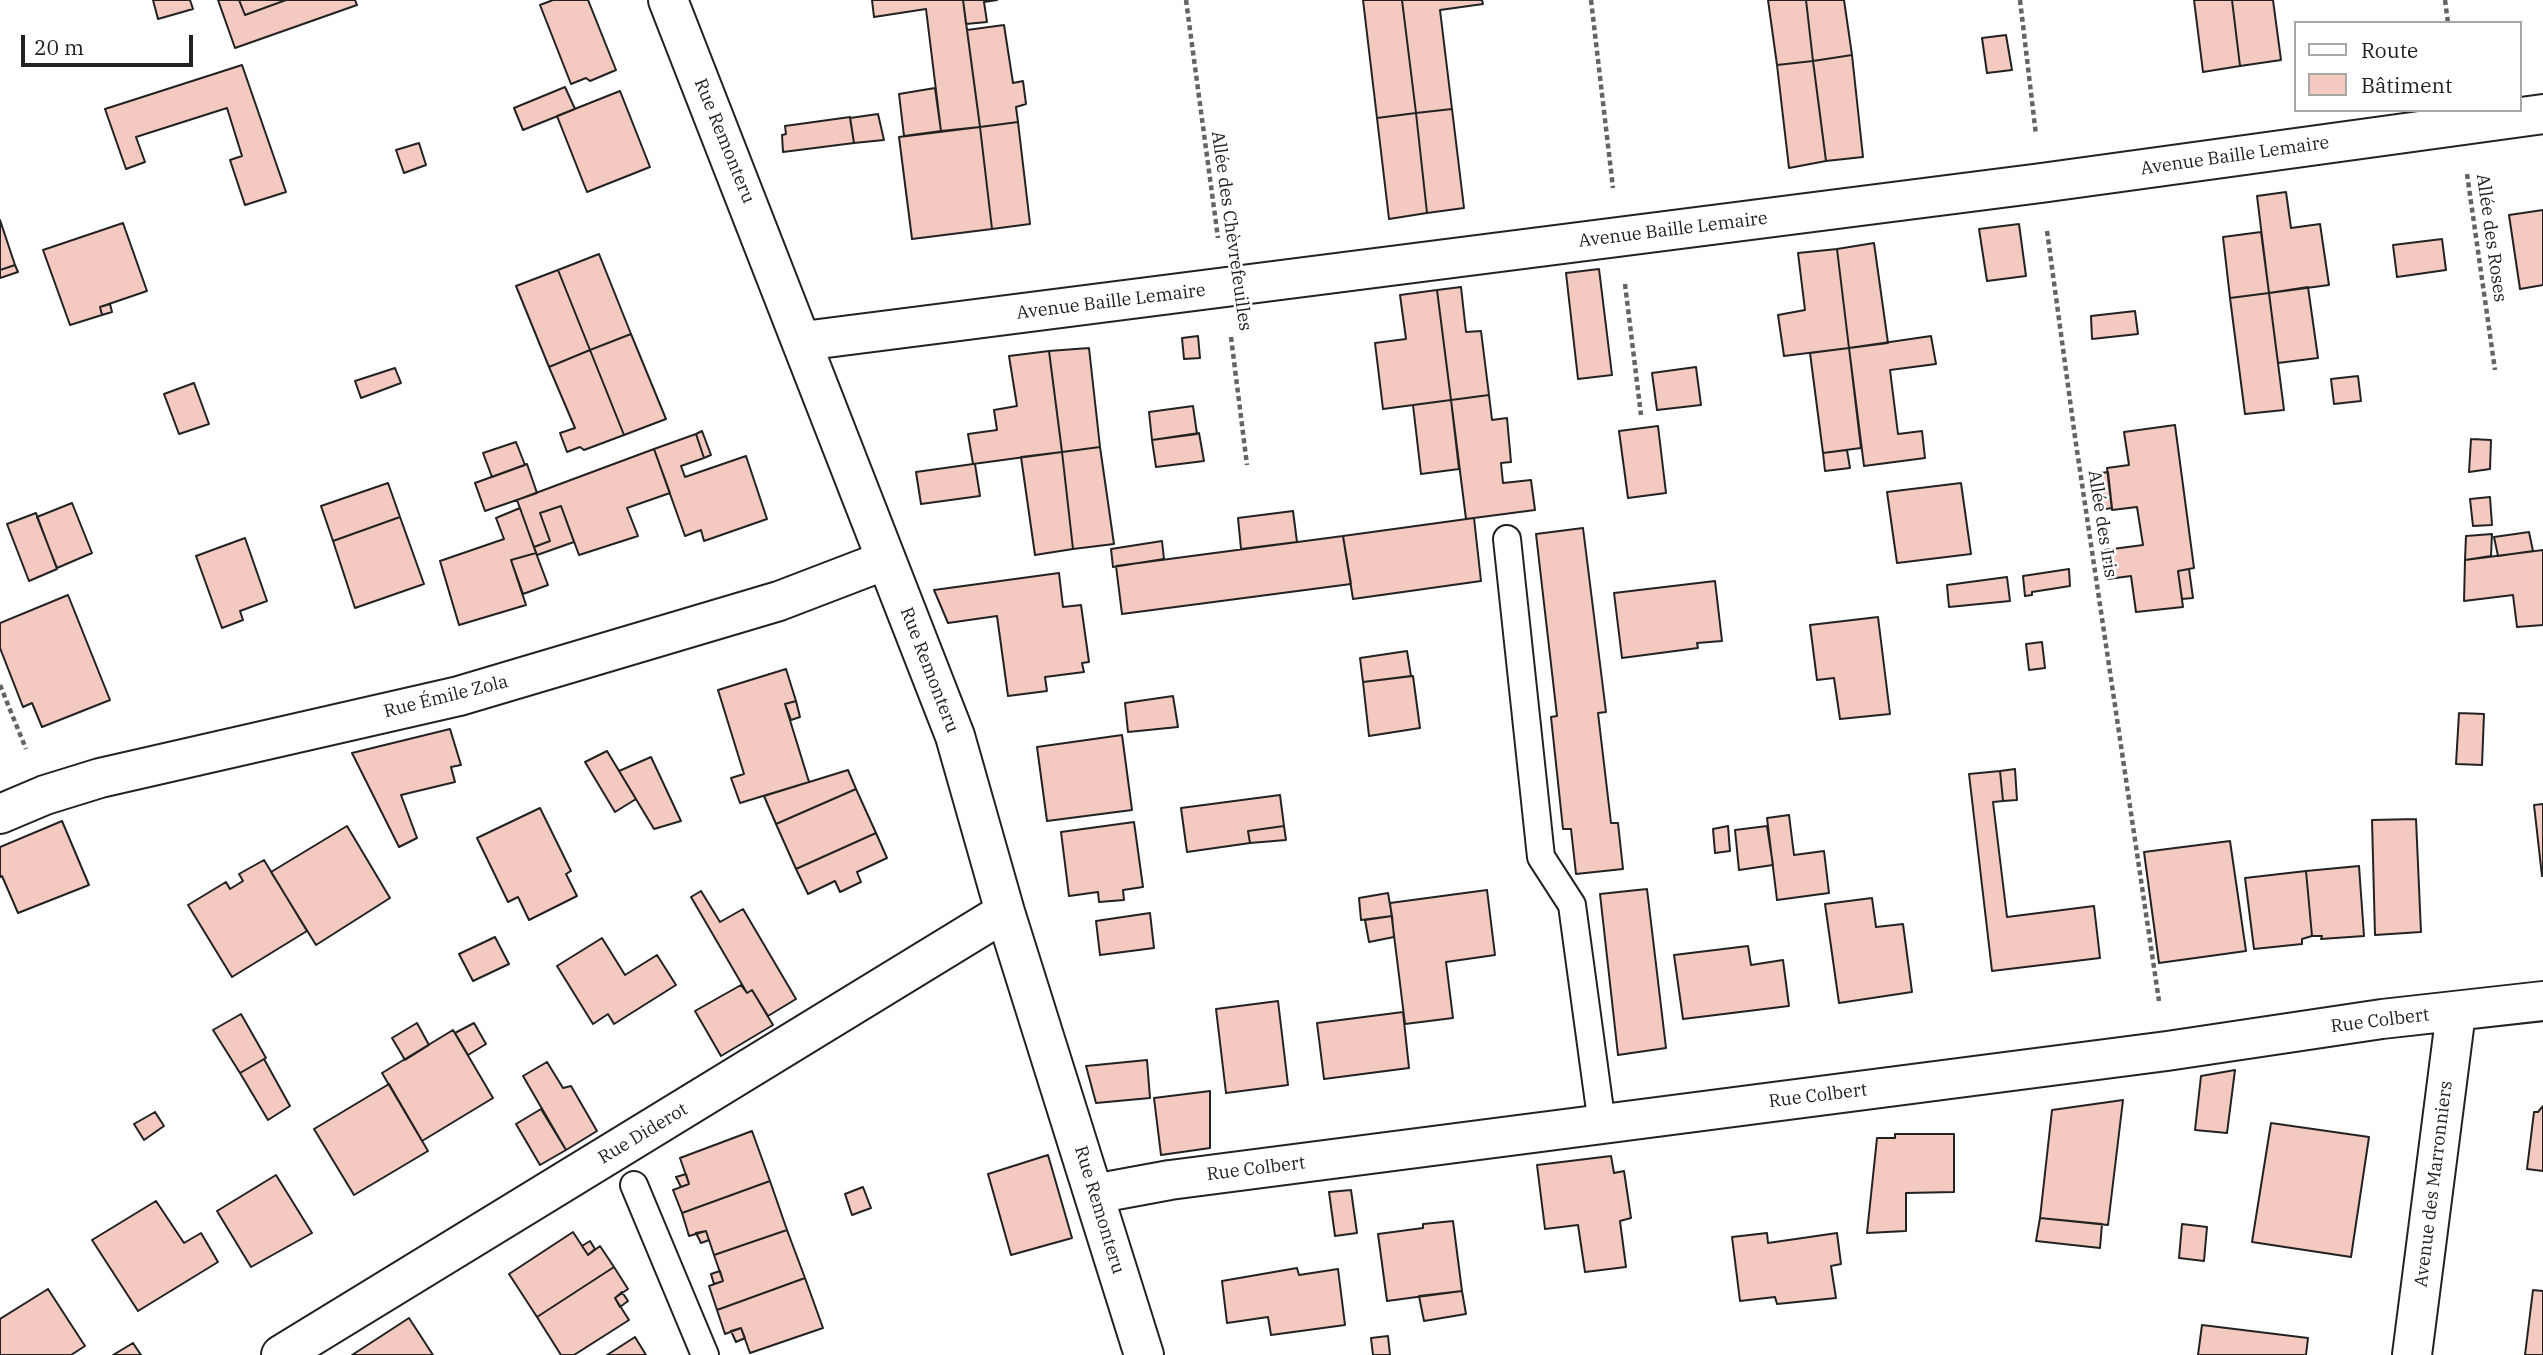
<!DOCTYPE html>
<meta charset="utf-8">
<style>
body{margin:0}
#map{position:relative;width:2543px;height:1355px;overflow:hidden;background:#fff;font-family:"IBM Plex Serif",serif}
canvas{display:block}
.legend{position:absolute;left:2294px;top:21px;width:228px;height:91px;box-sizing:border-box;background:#fff;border:2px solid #a7a7a7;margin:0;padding:9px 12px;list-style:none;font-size:21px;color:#222}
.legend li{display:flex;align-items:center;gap:14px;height:35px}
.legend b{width:35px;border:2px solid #a7a7a7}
.scale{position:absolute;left:21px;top:35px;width:172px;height:32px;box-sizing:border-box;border:4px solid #222;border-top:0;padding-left:9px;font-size:21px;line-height:24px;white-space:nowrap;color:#222;-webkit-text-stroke:5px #fff;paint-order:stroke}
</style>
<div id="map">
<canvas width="2543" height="1355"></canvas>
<ul class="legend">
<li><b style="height:9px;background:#fff"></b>Route</li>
<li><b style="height:19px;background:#f3c9c0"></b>Bâtiment</li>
</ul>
<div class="scale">20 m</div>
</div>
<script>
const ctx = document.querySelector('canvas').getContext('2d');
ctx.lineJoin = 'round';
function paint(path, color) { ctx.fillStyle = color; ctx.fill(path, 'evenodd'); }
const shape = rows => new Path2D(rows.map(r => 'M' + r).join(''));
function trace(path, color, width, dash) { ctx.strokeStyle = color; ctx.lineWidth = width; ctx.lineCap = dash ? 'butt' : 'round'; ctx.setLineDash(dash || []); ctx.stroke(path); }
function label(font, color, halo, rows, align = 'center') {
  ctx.font = font + ' "IBM Plex Serif",serif'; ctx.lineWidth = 5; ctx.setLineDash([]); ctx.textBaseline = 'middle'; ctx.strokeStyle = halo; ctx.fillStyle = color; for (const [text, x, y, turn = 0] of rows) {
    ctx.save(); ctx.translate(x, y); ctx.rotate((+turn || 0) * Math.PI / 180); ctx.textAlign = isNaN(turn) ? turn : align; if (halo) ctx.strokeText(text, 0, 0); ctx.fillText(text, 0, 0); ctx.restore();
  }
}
const building = shape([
 [153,0,190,0,193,9,158,19,153,0],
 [218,0,239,0,245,15,286,0,355,0,357,5,235,48,218,0],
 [239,0,286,0,245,15,239,0],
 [553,0,588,0,616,70,590,81,586,78,571,84,540,5,553,0],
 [872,0,963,0,980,127,941,131,926,9,874,17,872,0],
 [963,0,997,0,984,2,987,22,966,24,963,0],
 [1363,0,1402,0,1416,113,1377,118,1363,0],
 [1402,0,1482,0,1483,4,1440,10,1452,109,1416,113,1402,0],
 [1768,0,1806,0,1813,61,1777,65,1768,0],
 [1806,0,1844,0,1852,55,1813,61,1806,0],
 [2194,0,2232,0,2240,66,2203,72,2194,0],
 [2232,0,2273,0,2281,60,2240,66,2232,0],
 [1004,25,1013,83,1023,81,1026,104,1016,107,1018,122,980,127,967,30,1004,25],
 [2006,35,2012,70,1987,73,1982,38,2006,35],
 [1852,55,1863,157,1826,161,1813,61,1852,55],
 [1813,61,1826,161,1789,168,1777,65,1813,61],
 [242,65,286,192,245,205,230,160,242,156,227,108,136,137,145,162,126,169,105,109,242,65],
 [565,87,575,109,523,130,514,108,565,87],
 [935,88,941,131,904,136,899,94,935,88],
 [620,91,650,167,587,192,557,116,620,91],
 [1452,109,1464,208,1427,213,1416,113,1452,109],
 [1416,113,1427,213,1389,219,1377,118,1416,113],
 [878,114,884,140,854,143,850,118,878,114],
 [850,117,854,143,783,152,782,135,786,134,785,126,850,117],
 [1018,122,1030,224,992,229,980,127,1018,122],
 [980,127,992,229,912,239,899,137,980,127],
 [419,143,426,165,404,173,396,150,419,143],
 [2286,192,2291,228,2320,224,2329,285,2269,293,2257,196,2286,192],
 [2543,210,2543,285,2520,289,2509,215,2543,210],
 [0,220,15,265,0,270,0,220],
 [123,223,147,291,100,307,102,315,70,325,43,250,123,223],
 [2019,224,2026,276,1987,281,1979,229,2019,224],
 [2261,232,2269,293,2230,298,2223,237,2261,232],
 [2442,239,2446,270,2397,277,2393,245,2442,239],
 [1874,243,1888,343,1849,348,1837,249,1874,243],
 [1837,249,1849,348,1784,356,1778,315,1805,310,1798,253,1837,249],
 [599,254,631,334,590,350,558,270,599,254],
 [15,265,18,272,0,278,0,270,15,265],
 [1599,269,1612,375,1578,379,1566,273,1599,269],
 [558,270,590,350,549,367,516,286,558,270],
 [1461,287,1466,332,1481,331,1489,395,1451,400,1437,290,1461,287],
 [2308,287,2318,358,2278,363,2269,293,2308,287],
 [1437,290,1451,400,1383,409,1375,343,1406,339,1400,295,1437,290],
 [2269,293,2284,410,2245,414,2230,298,2269,293],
 [110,304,112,312,102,315,100,307,110,304],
 [2135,311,2138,334,2092,339,2091,316,2135,311],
 [631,334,666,419,624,435,590,350,631,334],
 [1198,336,1200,358,1184,359,1182,338,1198,336],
 [1931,336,1936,364,1890,370,1898,434,1922,431,1925,458,1864,466,1849,348,1931,336],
 [1089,348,1100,447,1062,452,1049,351,1089,348],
 [1849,348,1861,448,1823,453,1810,353,1849,348],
 [590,350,624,435,584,450,580,447,567,452,560,433,575,428,549,367,590,350],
 [1049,351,1062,452,973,464,968,434,997,430,994,410,1017,406,1009,356,1049,351],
 [1696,367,1701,405,1657,410,1652,373,1696,367],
 [395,368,401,383,361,398,355,381,395,368],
 [2358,376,2361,401,2334,404,2331,379,2358,376],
 [194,383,209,424,179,434,164,394,194,383],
 [1489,395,1492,420,1507,418,1511,462,1501,463,1503,483,1531,480,1535,510,1466,519,1451,400,1489,395],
 [1451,400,1459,469,1421,474,1413,405,1451,400],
 [1193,406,1197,434,1152,440,1149,412,1193,406],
 [2175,425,2194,568,2178,571,2183,607,2136,612,2131,576,2108,579,2105,550,2143,545,2137,507,2112,510,2107,468,2129,465,2124,432,2175,425],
 [1658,426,1666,493,1628,498,1619,431,1658,426],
 [702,431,711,455,704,458,696,434,702,431],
 [1199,433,1204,461,1156,467,1152,440,1199,433],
 [696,434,704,458,681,466,685,477,746,456,767,519,704,541,701,530,685,536,654,449,696,434],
 [2471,439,2491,440,2490,469,2469,472,2471,439],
 [516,442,525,465,492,477,483,453,516,442],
 [1100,447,1114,544,1073,549,1062,452,1100,447],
 [654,449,670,493,627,508,638,536,579,555,561,506,540,513,550,541,534,547,517,500,654,449],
 [1847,450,1850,468,1825,471,1823,453,1847,450],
 [1062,452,1073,549,1035,555,1021,457,1062,452],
 [527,464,537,493,485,511,475,483,527,464],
 [973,464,975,464,980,496,921,504,916,472,973,464],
 [2108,472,2112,508,2099,510,2094,474,2108,472],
 [388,483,400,517,333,541,321,506,388,483],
 [1961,483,1971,554,1897,563,1887,492,1961,483],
 [2490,497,2492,525,2473,526,2470,499,2490,497],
 [72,503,92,553,57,568,37,517,72,503],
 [561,506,574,542,537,555,534,547,550,541,540,513,561,506],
 [520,508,536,553,511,560,526,605,459,625,440,561,504,539,496,518,520,508],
 [1293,511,1297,542,1241,549,1238,518,1293,511],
 [36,513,57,569,29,581,7,524,36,513],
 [400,517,424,584,355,608,333,541,400,517],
 [1474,518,1481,581,1353,599,1343,536,1474,518],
 [1583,528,1606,712,1598,713,1611,823,1618,823,1623,869,1576,874,1571,829,1563,829,1551,717,1557,716,1536,534,1583,528],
 [2529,532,2533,551,2498,556,2494,537,2529,532],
 [2492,534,2491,556,2465,560,2466,536,2492,534],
 [1343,536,1351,584,1122,614,1116,566,1343,536],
 [245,538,267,601,240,611,243,620,222,628,196,556,245,538],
 [1162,541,1164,559,1113,567,1111,549,1162,541],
 [2543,550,2543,625,2517,627,2513,595,2464,601,2465,560,2543,550],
 [536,553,548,585,523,594,511,560,536,553],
 [2069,569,2070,586,2032,592,2032,595,2025,596,2023,576,2069,569],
 [2189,569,2193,598,2182,599,2178,571,2189,569],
 [1059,573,1063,607,1081,605,1089,662,1082,663,1084,672,1045,677,1047,691,1008,696,997,616,948,623,934,590,1059,573],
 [2007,577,2010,601,1949,607,1947,585,2007,577],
 [1715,581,1722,641,1697,643,1698,648,1622,658,1614,593,1715,581],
 [68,595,110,700,42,727,32,703,23,707,0,648,0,623,68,595],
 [1878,617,1890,714,1840,719,1834,678,1817,680,1810,625,1878,617],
 [2042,642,2045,668,2029,670,2026,644,2042,642],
 [1407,651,1411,676,1363,682,1360,658,1407,651],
 [786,669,796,701,785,704,809,782,740,803,731,778,744,774,718,690,786,669],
 [1413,676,1420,728,1369,736,1363,682,1413,676],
 [1173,696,1178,727,1128,732,1125,703,1173,696],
 [796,701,800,717,791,720,785,704,796,701],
 [2459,713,2484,714,2482,765,2456,764,2459,713],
 [450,729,461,765,451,767,455,782,401,795,417,838,399,847,352,753,450,729],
 [1122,735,1132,810,1047,821,1037,747,1122,735],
 [607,751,636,799,615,812,585,762,607,751],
 [651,757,681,821,654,829,619,771,651,757],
 [2015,769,2017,800,2003,801,2000,771,2015,769],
 [848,770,856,789,776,824,764,796,848,770],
 [2000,771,2003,801,1993,802,2007,917,2094,906,2100,958,1992,971,1969,774,2000,771],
 [856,789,876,833,796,869,776,824,856,789],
 [1280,795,1284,826,1248,831,1250,843,1187,852,1181,808,1280,795],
 [2543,804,2543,876,2542,876,2534,805,2543,804],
 [540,808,571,871,566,874,577,896,529,920,518,897,508,902,477,838,540,808],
 [1789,815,1794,855,1824,851,1829,893,1777,900,1767,818,1789,815],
 [2416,819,2421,932,2375,935,2372,820,2416,819],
 [62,821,89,885,18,913,2,876,0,877,0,847,62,821],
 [1134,822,1143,887,1123,890,1124,900,1099,902,1098,892,1069,896,1061,832,1134,822],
 [347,826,390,898,316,945,271,872,347,826],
 [1284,826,1286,840,1250,843,1248,831,1284,826],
 [1728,826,1730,851,1715,853,1713,829,1728,826],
 [1767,826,1773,865,1739,870,1735,830,1767,826],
 [876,833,887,858,857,872,861,882,840,892,835,881,808,894,796,869,876,833],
 [2230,841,2246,951,2159,963,2144,852,2230,841],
 [264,860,307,931,232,977,188,905,226,882,230,889,243,881,239,874,264,860],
 [2359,866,2364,936,2321,939,2322,936,2312,936,2306,871,2359,866],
 [2306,871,2312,936,2302,939,2302,944,2254,949,2245,878,2306,871],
 [1647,889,1666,1048,1618,1055,1600,894,1647,889],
 [1487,890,1495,955,1446,962,1453,1018,1405,1024,1390,903,1487,890],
 [701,891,720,922,743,909,796,999,768,1016,752,990,747,993,691,897,701,891],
 [1388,893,1392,916,1361,920,1359,898,1388,893],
 [1872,898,1876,927,1903,924,1912,992,1839,1003,1825,904,1872,898],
 [1150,913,1154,948,1100,955,1096,921,1150,913],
 [1392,916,1394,937,1369,942,1365,920,1392,916],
 [495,937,509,964,473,981,459,954,495,937],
 [602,938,625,975,657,955,676,985,614,1024,608,1014,593,1024,557,966,602,938],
 [1748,946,1751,965,1783,960,1789,1006,1683,1019,1674,955,1748,946],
 [741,985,747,993,752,990,773,1025,721,1056,695,1011,741,985],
 [1278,1001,1288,1085,1226,1093,1216,1009,1278,1001],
 [1403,1012,1409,1068,1324,1079,1317,1023,1403,1012],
 [241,1014,266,1058,240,1073,213,1030,241,1014],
 [417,1023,429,1045,405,1060,392,1038,417,1023],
 [474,1023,486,1044,468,1055,455,1033,474,1023],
 [453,1030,493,1098,422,1141,382,1073,453,1030],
 [264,1059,290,1106,268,1120,240,1073,264,1059],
 [1147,1060,1150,1098,1096,1103,1086,1066,1147,1060],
 [547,1062,563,1088,571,1086,597,1131,566,1150,523,1076,547,1062],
 [2235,1070,2227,1133,2195,1130,2201,1076,2235,1070],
 [389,1084,428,1151,354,1195,314,1129,389,1084],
 [1210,1091,1210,1148,1161,1155,1154,1098,1210,1091],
 [2123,1100,2108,1225,2040,1218,2052,1110,2123,1100],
 [2543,1106,2543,1171,2527,1169,2534,1112,2538,1112,2543,1106],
 [541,1109,566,1150,540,1165,516,1124,541,1109],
 [155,1112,164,1126,144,1140,134,1124,155,1112],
 [2271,1123,2369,1137,2351,1257,2252,1242,2271,1123],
 [752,1131,770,1181,682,1213,673,1190,689,1184,680,1158,752,1131],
 [1895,1134,1954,1134,1954,1192,1906,1193,1906,1231,1867,1233,1877,1138,1895,1138,1895,1134],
 [1048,1155,1072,1238,1011,1255,988,1174,1048,1155],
 [1611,1156,1614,1173,1624,1171,1631,1218,1620,1221,1626,1267,1585,1272,1578,1225,1545,1229,1537,1165,1611,1156],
 [686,1174,689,1184,681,1187,676,1177,686,1174],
 [276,1175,312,1233,251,1267,217,1211,276,1175],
 [770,1181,787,1230,714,1255,706,1231,689,1236,682,1213,770,1181],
 [863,1187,871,1208,852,1215,845,1194,863,1187],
 [1351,1190,1357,1233,1335,1236,1329,1192,1351,1190],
 [156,1201,184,1243,201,1233,218,1262,138,1311,92,1240,156,1201],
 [2040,1218,2102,1224,2100,1248,2036,1241,2040,1218],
 [1453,1221,1462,1291,1387,1301,1378,1234,1423,1228,1423,1224,1453,1221],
 [2182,1224,2207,1227,2204,1261,2179,1258,2182,1224],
 [787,1230,805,1278,717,1310,709,1286,723,1281,714,1255,787,1230],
 [706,1231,709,1240,701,1243,696,1233,706,1231],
 [573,1232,588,1255,600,1246,614,1267,537,1317,509,1274,573,1232],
 [1767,1233,1768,1243,1837,1233,1841,1264,1831,1266,1836,1298,1777,1304,1775,1297,1740,1301,1732,1237,1767,1233],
 [590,1241,595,1249,588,1255,582,1246,590,1241],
 [614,1267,628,1289,615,1298,629,1320,574,1355,561,1355,537,1317,614,1267],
 [1297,1268,1299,1275,1338,1269,1345,1325,1271,1335,1268,1317,1227,1323,1222,1281,1297,1268],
 [720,1271,723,1281,714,1284,711,1274,720,1271],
 [805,1278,823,1328,750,1353,741,1328,725,1334,717,1310,805,1278],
 [48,1289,85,1346,71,1355,0,1355,0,1319,48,1289],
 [2533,1290,2543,1291,2543,1355,2525,1355,2533,1290],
 [1462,1291,1466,1314,1424,1321,1419,1296,1462,1291],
 [622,1292,628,1301,620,1307,615,1298,622,1292],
 [409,1318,433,1355,352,1355,409,1318],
 [2202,1325,2308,1338,2306,1355,2198,1355,2202,1325],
 [741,1328,745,1338,736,1342,731,1331,741,1328],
 [1388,1336,1390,1355,1373,1355,1371,1338,1388,1336],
 [635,1337,646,1355,607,1355,635,1337],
 [133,1343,141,1355,113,1355,133,1343]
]);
paint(building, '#f3c9c0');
trace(building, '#222', 2);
const service = shape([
 [1507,539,1541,857,1572,905,1602,1125],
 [634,1185,705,1355]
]);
const minor = shape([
 [668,0,955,736,1005,912,1144,1355],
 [803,341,2041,183,2543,114],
 [0,814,45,795,100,778,459,696,779,601,886,560],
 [1094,1194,1170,1180,2167,1051,2382,1019,2543,1001],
 [281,1355,1005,912],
 [2412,1355,2456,1012]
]);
trace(service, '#222', 30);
trace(minor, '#222', 42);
trace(shape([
 [1186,0,1218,238],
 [1591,0,1613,188],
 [2020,0,2036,135],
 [2445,0,2448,23],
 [2467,174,2495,370],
 [2047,231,2075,437,2159,1001],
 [1625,284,1641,415],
 [1231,337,1247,465],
 [0,685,26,749]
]), '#646464', 4.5, [5, 3.5]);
trace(service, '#fff', 26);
trace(minor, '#fff', 38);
label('18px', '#222', '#fff', [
 ["Rue Remonteru",724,141,68],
 ["Avenue Baille Lemaire",2235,156,-8],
 ["Avenue Baille Lemaire",1673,230,-7],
 ["Allée des Chèvrefeuilles",1231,231,82],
 ["Allée des Roses",2491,238,82],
 ["Avenue Baille Lemaire",1111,302,-7],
 ["Allée des Iris",2102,524,81],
 ["Rue Remonteru",929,670,69],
 ["Rue Émile Zola",446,697,-14],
 ["Rue Colbert",2380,1021,-7],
 ["Rue Colbert",1818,1096,-7],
 ["Rue Diderot",643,1134,-31],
 ["Rue Colbert",1256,1169,-7],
 ["Avenue des Marronniers",2434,1184,-83],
 ["Rue Remonteru",1099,1210,73]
]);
</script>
